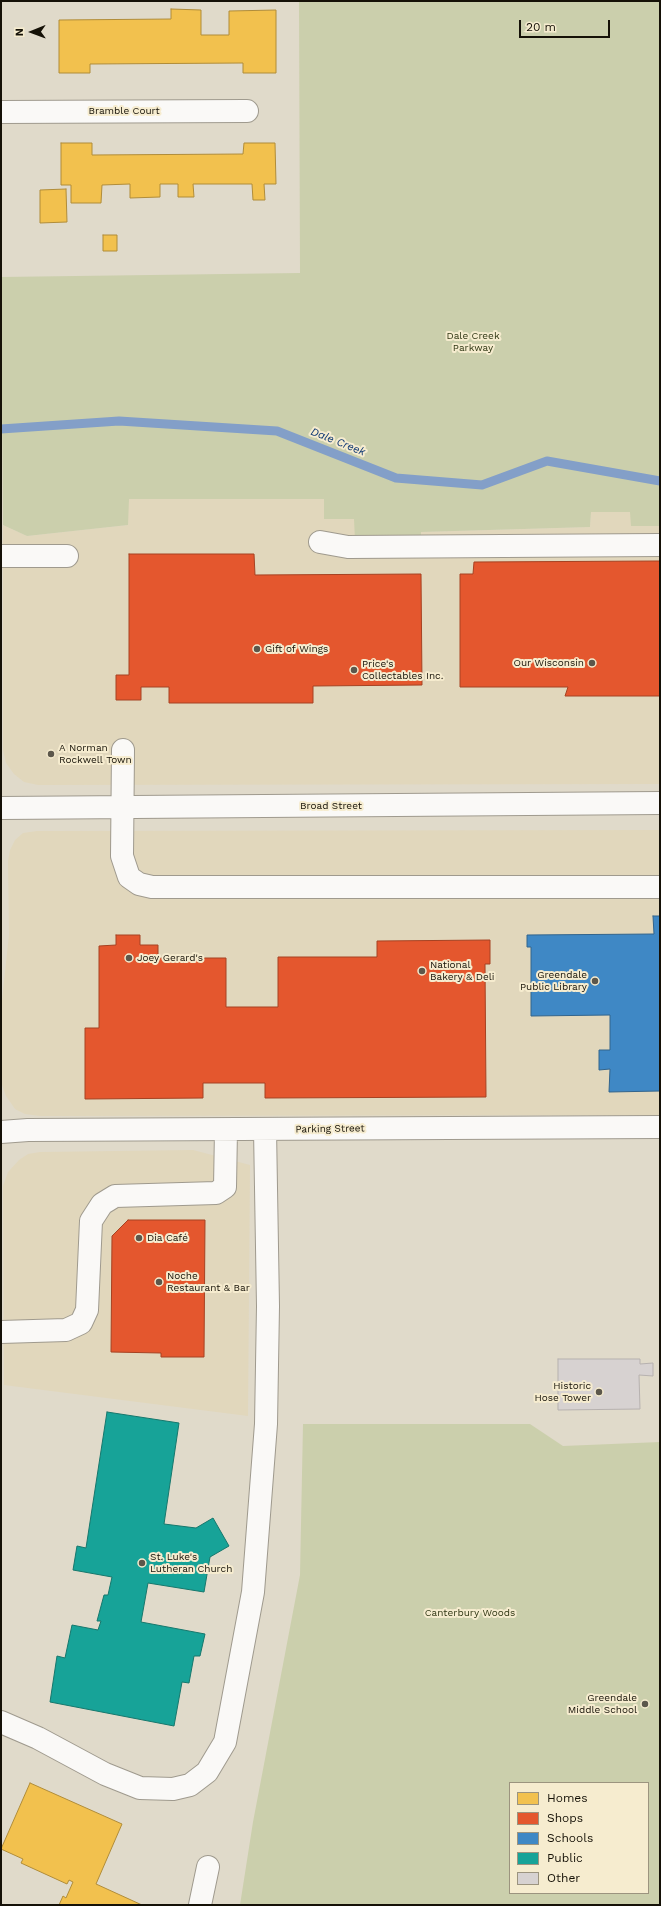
<!DOCTYPE html>
<meta charset="utf-8">
<style>
body{margin:0}
#map{position:relative;width:661px;height:1906px;overflow:hidden;background:#e0daca;font-family:"Work Sans",sans-serif}
canvas{display:block}
.frame{position:absolute;inset:0;border:2px solid #151107;pointer-events:none}
.legend{position:absolute;left:509px;top:1782px;width:140px;height:112px;box-sizing:border-box;background:#f6eccf;border:1px solid #9c947f;margin:0;padding:5px 7px;list-style:none;font-size:12px;color:#151107}
.legend li{display:flex;align-items:center;gap:8px;height:20px}
.legend b{width:20px;border:1px solid #9c947f}
.north{position:absolute;left:12px;top:12px;width:40px;height:40px;-webkit-text-stroke:3px #f6eccf;paint-order:stroke;rotate:269deg;font-size:11px;font-weight:700;line-height:16px;text-align:center;color:#151107}
.north::after{content:'';display:block;margin:auto;width:14px;height:18px;background:#151107;clip-path:polygon(50% 0,100% 100%,50% 72%,0 100%)}
.scale{position:absolute;left:519px;top:20px;width:91px;height:18px;box-sizing:border-box;border:2px solid #151107;border-top:0;padding-left:5px;font-size:12px;line-height:14px;white-space:nowrap;color:#151107;-webkit-text-stroke:3px #f6eccf;paint-order:stroke}
</style>
<div id="map">
<canvas width="661" height="1906"></canvas>
<div class="frame"></div>
<ul class="legend">
<li><b style="height:11px;background:#f2c14e"></b>Homes</li>
<li><b style="height:11px;background:#e4572e"></b>Shops</li>
<li><b style="height:11px;background:#3f88c5"></b>Schools</li>
<li><b style="height:11px;background:#17a398"></b>Public</li>
<li><b style="height:11px;background:#d7d2d1"></b>Other</li>
</ul>
<div class="north">N</div>
<div class="scale">20 m</div>
</div>
<script>
const ctx = document.querySelector('canvas').getContext('2d');
ctx.lineJoin = 'round';
function paint(path, color) { ctx.fillStyle = color; ctx.fill(path, 'evenodd'); }
const shape = rows => new Path2D(rows.map(r => 'M' + r).join(''));
function trace(path, color, width, dash) { ctx.strokeStyle = color; ctx.lineWidth = width; ctx.lineCap = dash ? 'butt' : 'round'; ctx.setLineDash(dash || []); ctx.stroke(path); }
function label(font, color, halo, rows, align = 'center') {
  ctx.font = font + ' "Work Sans",sans-serif'; ctx.lineWidth = 4; ctx.setLineDash([]); ctx.textBaseline = 'middle'; ctx.strokeStyle = halo; ctx.fillStyle = color; for (const [text, x, y, turn = 0] of rows) {
    ctx.save(); ctx.translate(x, y); ctx.rotate((+turn || 0) * Math.PI / 180); ctx.textAlign = isNaN(turn) ? turn : align; if (halo) ctx.strokeText(text, 0, 0); ctx.fillText(text, 0, 0); ctx.restore();
  }
}
paint(shape([
 [128,499,324,499,324,519,354,519,421,540,421,532,590,527,591,512,631,512,631,526,660,526,660,784,38,785,24,782,14,774,6,763,3,750,3,525,27,536,128,525],
 [660,830,660,1115,40,1116,25,1114,15,1109,6,1096,1,1082,2,1000,9,935,8,861,10,850,15,840,23,833,37,831],
 [193,1150,250,1165,248,1416,4,1385,3,1186,8,1172,19,1160,28,1154,40,1152]
]), '#e1d7bc');
paint(shape([
 [299,1,660,1,660,526,631,526,630,512,591,512,590,527,421,532,421,541,355,540,354,519,324,519,324,499,129,499,128,525,27,536,3,525,1,277,300,273],
 [303,1424,530,1424,563,1446,660,1442,660,1905,240,1905,253,1822,300,1575],
 [510,1783,648,1783,648,1893,510,1893]
]), '#cbcfac');
const homes = shape([
 [171,9,201,10,201,35,229,35,229,11,276,10,276,73,243,73,243,63,90,64,90,73,59,73,59,20,171,19,171,9],
 [61,143,92,143,92,155,243,154,244,143,275,143,276,184,264,184,265,200,253,200,252,184,193,184,194,197,178,197,178,184,160,184,160,197,130,198,130,184,102,185,101,203,71,203,71,185,61,185,61,143],
 [66,189,67,222,40,223,40,190,66,189],
 [103,235,117,235,117,251,103,251,103,235],
 [30,1783,122,1824,96,1884,142,1905,59,1905,63,1896,66,1898,73,1882,69,1880,67,1884,21,1863,23,1859,1,1849,30,1783]
]);
paint(homes, '#f2c14e');
trace(homes, '#b08c39', 1);
const shops = shape([
 [129,554,254,554,255,575,421,574,422,685,313,686,313,703,169,703,169,687,141,687,141,700,116,700,116,675,129,675,129,554],
 [660,561,660,696,565,696,568,687,460,687,460,574,473,574,474,562,660,561],
 [116,935,140,935,140,945,158,945,158,958,226,958,226,1007,278,1007,278,957,377,957,377,941,490,940,490,964,485,964,486,1097,265,1098,265,1083,203,1083,203,1098,85,1099,85,1028,99,1028,99,946,116,945,116,935],
 [128,1220,205,1220,204,1357,161,1357,161,1353,111,1352,112,1236,128,1220]
]);
paint(shops, '#e4572e');
trace(shops, '#a64222', 1);
const schools = shape([
 [653,916,660,916,660,1091,609,1092,610,1069,599,1070,599,1050,610,1050,610,1015,531,1016,531,947,527,947,527,935,654,934,653,916]
]);
paint(schools, '#3f88c5');
trace(schools, '#32648c', 1);
const public = shape([
 [107,1412,179,1423,164,1524,196,1528,213,1518,229,1546,210,1557,204,1592,148,1583,141,1622,205,1634,200,1656,194,1656,189,1683,182,1682,174,1726,50,1702,57,1656,65,1658,72,1625,98,1630,101,1621,97,1621,104,1595,108,1595,112,1577,73,1570,77,1546,86,1548,107,1412]
]);
paint(public, '#17a398');
trace(public, '#16776c', 1);
trace(shape([
 [1,429,119,421,277,431,396,478,482,485,547,461,660,481]
]), '#839fc8', 9);
const building = shape([
 [558,1359,640,1359,640,1364,653,1363,653,1376,639,1375,640,1409,558,1410,558,1359]
]);
paint(building, '#d7d2d1');
trace(building, '#b6b1af', 1);
const minor = shape([
 [1,112,247,111],
 [320,542,348,547,660,545],
 [1,556,67,556],
 [123,750,122,856,129,877,139,884,152,887,660,887],
 [1,808,660,803],
 [1,1132,28,1130,660,1127],
 [1,1332,66,1330,81,1323,87,1310,91,1221,102,1204,115,1196,216,1193,225,1187,226,1130],
 [1,1722,38,1738,105,1774,140,1788,173,1789,190,1785,207,1772,225,1742,253,1592,266,1424,268,1306,265,1129],
 [200,1905,208,1867]
]);
trace(minor, '#9f9a8e', 24);
trace(minor, '#faf9f7', 22);
for (const [x, y, r, color] of [
 [257,649,4,"#5c574b"],
 [592,663,4,"#5c574b"],
 [354,670,4,"#5c574b"],
 [51,754,4,"#5c574b"],
 [129,958,4,"#5c574b"],
 [422,971,4,"#5c574b"],
 [595,981,4,"#5c574b"],
 [139,1238,4,"#5c574b"],
 [159,1282,4,"#5c574b"],
 [599,1392,4,"#5c574b"],
 [142,1563,4,"#5c574b"],
 [645,1704,4,"#5c574b"]
]) { const dot = new Path2D(); dot.arc(x, y, r, 0, 2 * Math.PI); ctx.fillStyle = color; ctx.fill(dot); trace(dot, '#f6eccf', 1.5); }
label('10px', '#151107', '#f6eccf', [
 ["Bramble Court",124,111],
 ["Broad Street",331,806],
 ["Parking Street",330,1129,-1]
]);
label('10px', '#303714', '#f6eccf', [
 ["Dale Creek",473,336],
 ["Parkway",473,348],
 ["Canterbury Woods",470,1613]
]);
label('10px', '#151107', '#f6eccf', [
 ["Gift of Wings",265,649],
 ["Our Wisconsin",584,663,"right"],
 ["Price's",362,664],
 ["Collectables Inc.",362,676],
 ["A Norman",59,748],
 ["Rockwell Town",59,760],
 ["Joey Gerard's",137,958],
 ["National",430,965],
 ["Bakery & Deli",430,977],
 ["Greendale",587,975,"right"],
 ["Public Library",587,987,"right"],
 ["Dia Café",147,1238],
 ["Noche",167,1276],
 ["Restaurant & Bar",167,1288],
 ["Historic",591,1386,"right"],
 ["Hose Tower",591,1398,"right"],
 ["St. Luke's",150,1557],
 ["Lutheran Church",150,1569],
 ["Greendale",637,1698,"right"],
 ["Middle School",637,1710,"right"]
], 'left');
label('italic 11px', '#0f3873', '#f6eccf', [
 ["Dale Creek",338,442,22]
]);
</script>
